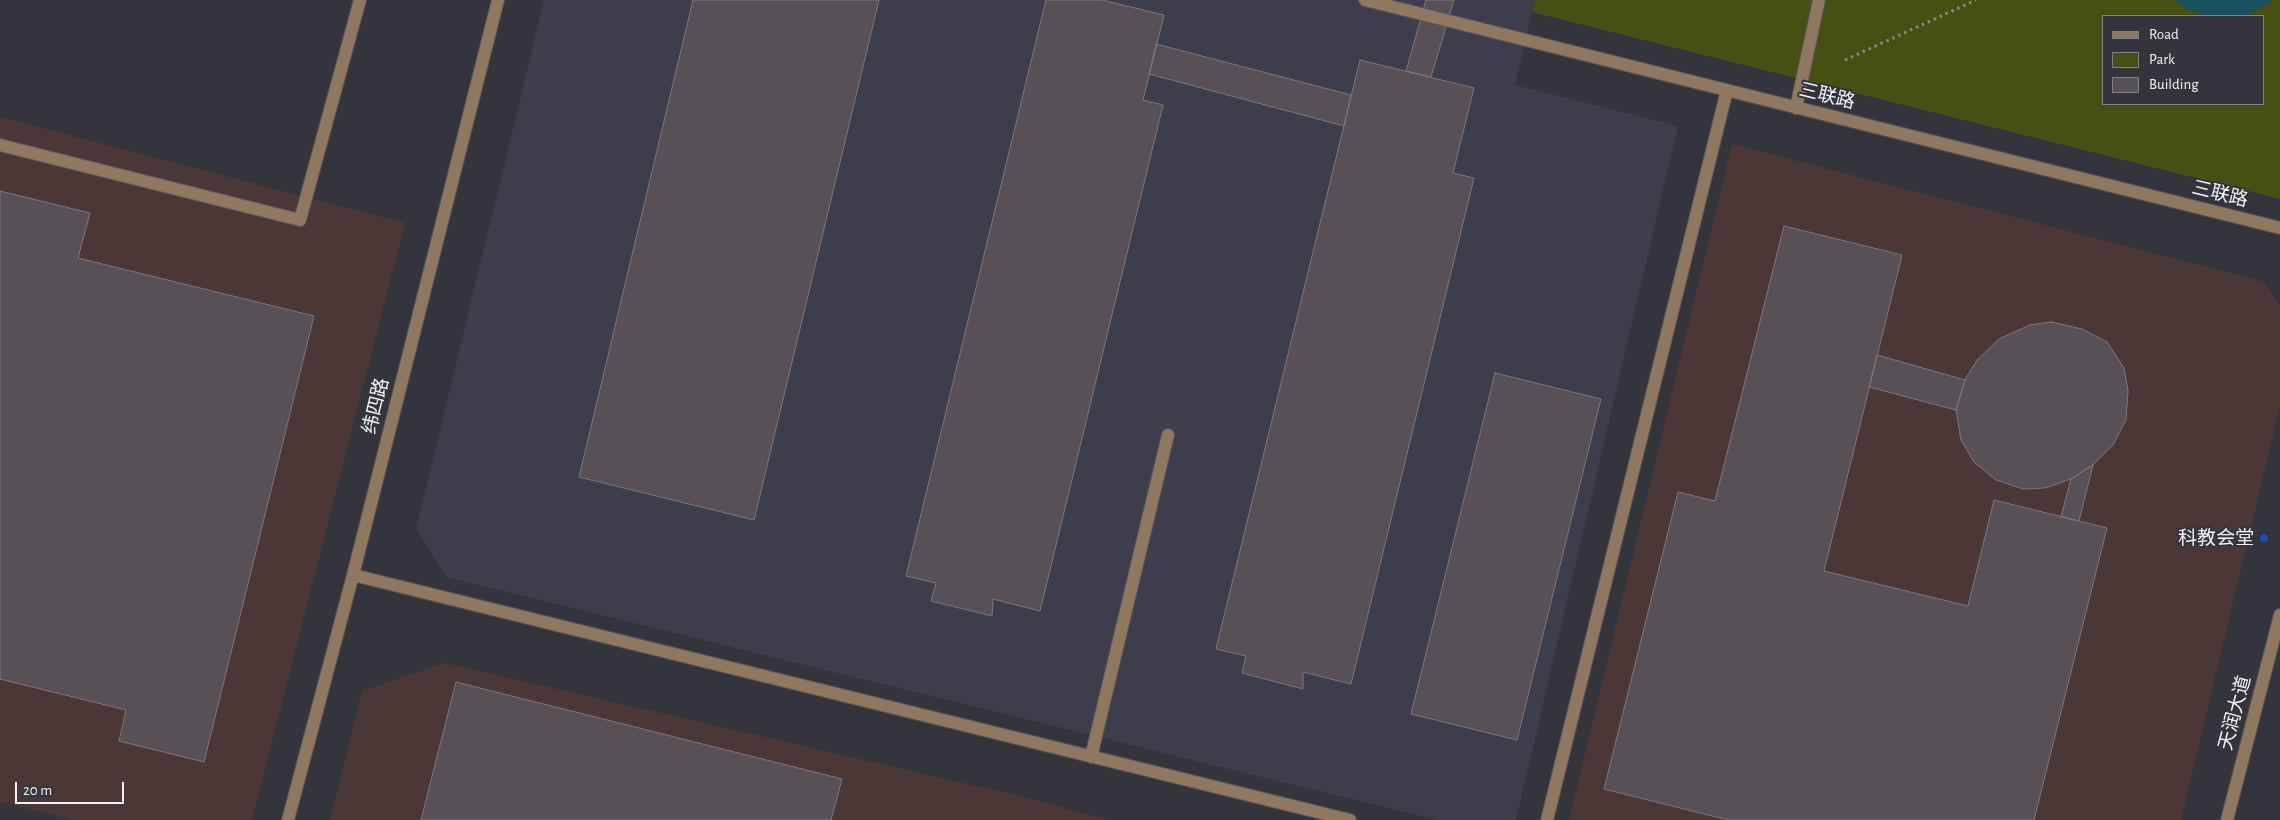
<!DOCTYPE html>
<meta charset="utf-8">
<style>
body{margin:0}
#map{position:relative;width:2280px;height:820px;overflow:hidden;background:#34343d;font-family:"Alegreya Sans",sans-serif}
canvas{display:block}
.legend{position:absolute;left:2102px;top:15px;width:162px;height:90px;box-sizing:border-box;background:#34343d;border:1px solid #808188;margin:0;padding:6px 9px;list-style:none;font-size:15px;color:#f3f4f9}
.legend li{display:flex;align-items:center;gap:10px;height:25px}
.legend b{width:25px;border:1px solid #808188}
.scale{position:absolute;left:15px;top:782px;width:109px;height:22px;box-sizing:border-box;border:2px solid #f3f4f9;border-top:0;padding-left:6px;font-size:15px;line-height:18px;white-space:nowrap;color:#f3f4f9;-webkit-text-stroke:4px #34343d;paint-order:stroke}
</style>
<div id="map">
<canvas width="2280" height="820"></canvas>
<ul class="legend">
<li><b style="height:6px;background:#907860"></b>Road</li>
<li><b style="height:14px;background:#484f13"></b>Park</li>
<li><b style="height:14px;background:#585057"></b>Building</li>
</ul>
<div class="scale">20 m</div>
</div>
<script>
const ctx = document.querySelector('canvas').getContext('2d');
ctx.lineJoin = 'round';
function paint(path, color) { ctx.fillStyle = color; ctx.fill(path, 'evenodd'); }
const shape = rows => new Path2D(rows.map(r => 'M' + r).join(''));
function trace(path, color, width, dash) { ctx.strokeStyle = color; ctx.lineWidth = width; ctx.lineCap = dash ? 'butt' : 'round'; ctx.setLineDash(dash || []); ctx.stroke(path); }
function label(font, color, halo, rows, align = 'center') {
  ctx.font = font + ' "Alegreya Sans","Noto Sans SC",sans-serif'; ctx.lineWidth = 4; ctx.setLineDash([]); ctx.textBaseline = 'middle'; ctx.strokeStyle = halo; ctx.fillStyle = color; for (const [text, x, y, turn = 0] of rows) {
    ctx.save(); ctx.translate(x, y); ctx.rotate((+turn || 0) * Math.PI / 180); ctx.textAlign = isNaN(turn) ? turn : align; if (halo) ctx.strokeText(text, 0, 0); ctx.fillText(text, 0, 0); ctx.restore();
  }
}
paint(shape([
 [0,117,405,223,252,820,73,820,0,802],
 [1732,144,2265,282,2280,307,2280,406,2181,820,1569,820],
 [445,663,1024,797,1109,820,330,820,362,691]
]), '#4c3737');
paint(shape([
 [544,0,1535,0,1515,85,1678,126,1516,820,1437,820,446,577,416,529]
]), '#3d3d4c');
paint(shape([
 [1535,0,2280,0,2280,199,1532,12],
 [2104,16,2264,16,2264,104,2104,104]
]), '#484f13');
paint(shape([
 [2175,0,2273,0,2246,16,2205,16,2187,9]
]), '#18525f');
const building = shape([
 [693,0,879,0,754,520,579,477,693,0],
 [1046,0,1102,0,1164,15,1143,100,1163,105,1040,611,993,599,992,616,931,601,936,583,906,576,1046,0],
 [1426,0,1454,0,1431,77,1406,71,1426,0],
 [1156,44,1351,95,1344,126,1149,74,1156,44],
 [1360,60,1474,88,1453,173,1474,178,1351,684,1303,672,1303,689,1242,673,1246,656,1216,649,1360,60],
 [0,191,90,213,78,258,314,316,204,762,119,741,126,710,0,679,0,191],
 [1784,226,1902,255,1824,571,1968,606,1994,500,2107,528,2034,820,1728,820,1604,789,1678,492,1715,501,1784,226],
 [2051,322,2082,329,2107,342,2124,368,2128,391,2126,420,2113,445,2093,465,2071,479,2045,488,2023,489,1996,480,1974,462,1961,440,1956,410,1965,380,1977,360,1999,339,2030,325,2051,322],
 [1877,355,1965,380,1956,410,1869,387,1877,355],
 [1495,373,1601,399,1517,740,1411,714,1495,373],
 [2093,465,2079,521,2061,517,2071,479,2093,465],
 [456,682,842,779,831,820,421,820,456,682]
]);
paint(building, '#585057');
trace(building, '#80777e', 1);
const minor = shape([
 [1365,0,2280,228],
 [1796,108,1819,0],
 [0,145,300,220,360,0],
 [353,575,1350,820],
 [1091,757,1168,435],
 [288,820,353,575,498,0],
 [1547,820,1727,90],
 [2227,820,2280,615]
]);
trace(minor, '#53535b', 14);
trace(shape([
 [1845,60,1976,0]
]), '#898a91', 3, [2.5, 4]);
trace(minor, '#907860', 12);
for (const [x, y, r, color] of [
 [2264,538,5,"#1a4fb4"]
]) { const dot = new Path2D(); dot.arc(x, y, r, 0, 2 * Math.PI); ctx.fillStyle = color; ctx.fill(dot); trace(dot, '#34343d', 2); }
label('19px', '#f3f4f9', '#34343d', [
 ["三联路",1827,96,14],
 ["三联路",2220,194,14],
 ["纬四路",376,406,-76],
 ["天润大道",2235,713,-75]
]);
label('19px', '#f3f4f9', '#34343d', [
 ["科教会堂",2254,538]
], 'right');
</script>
